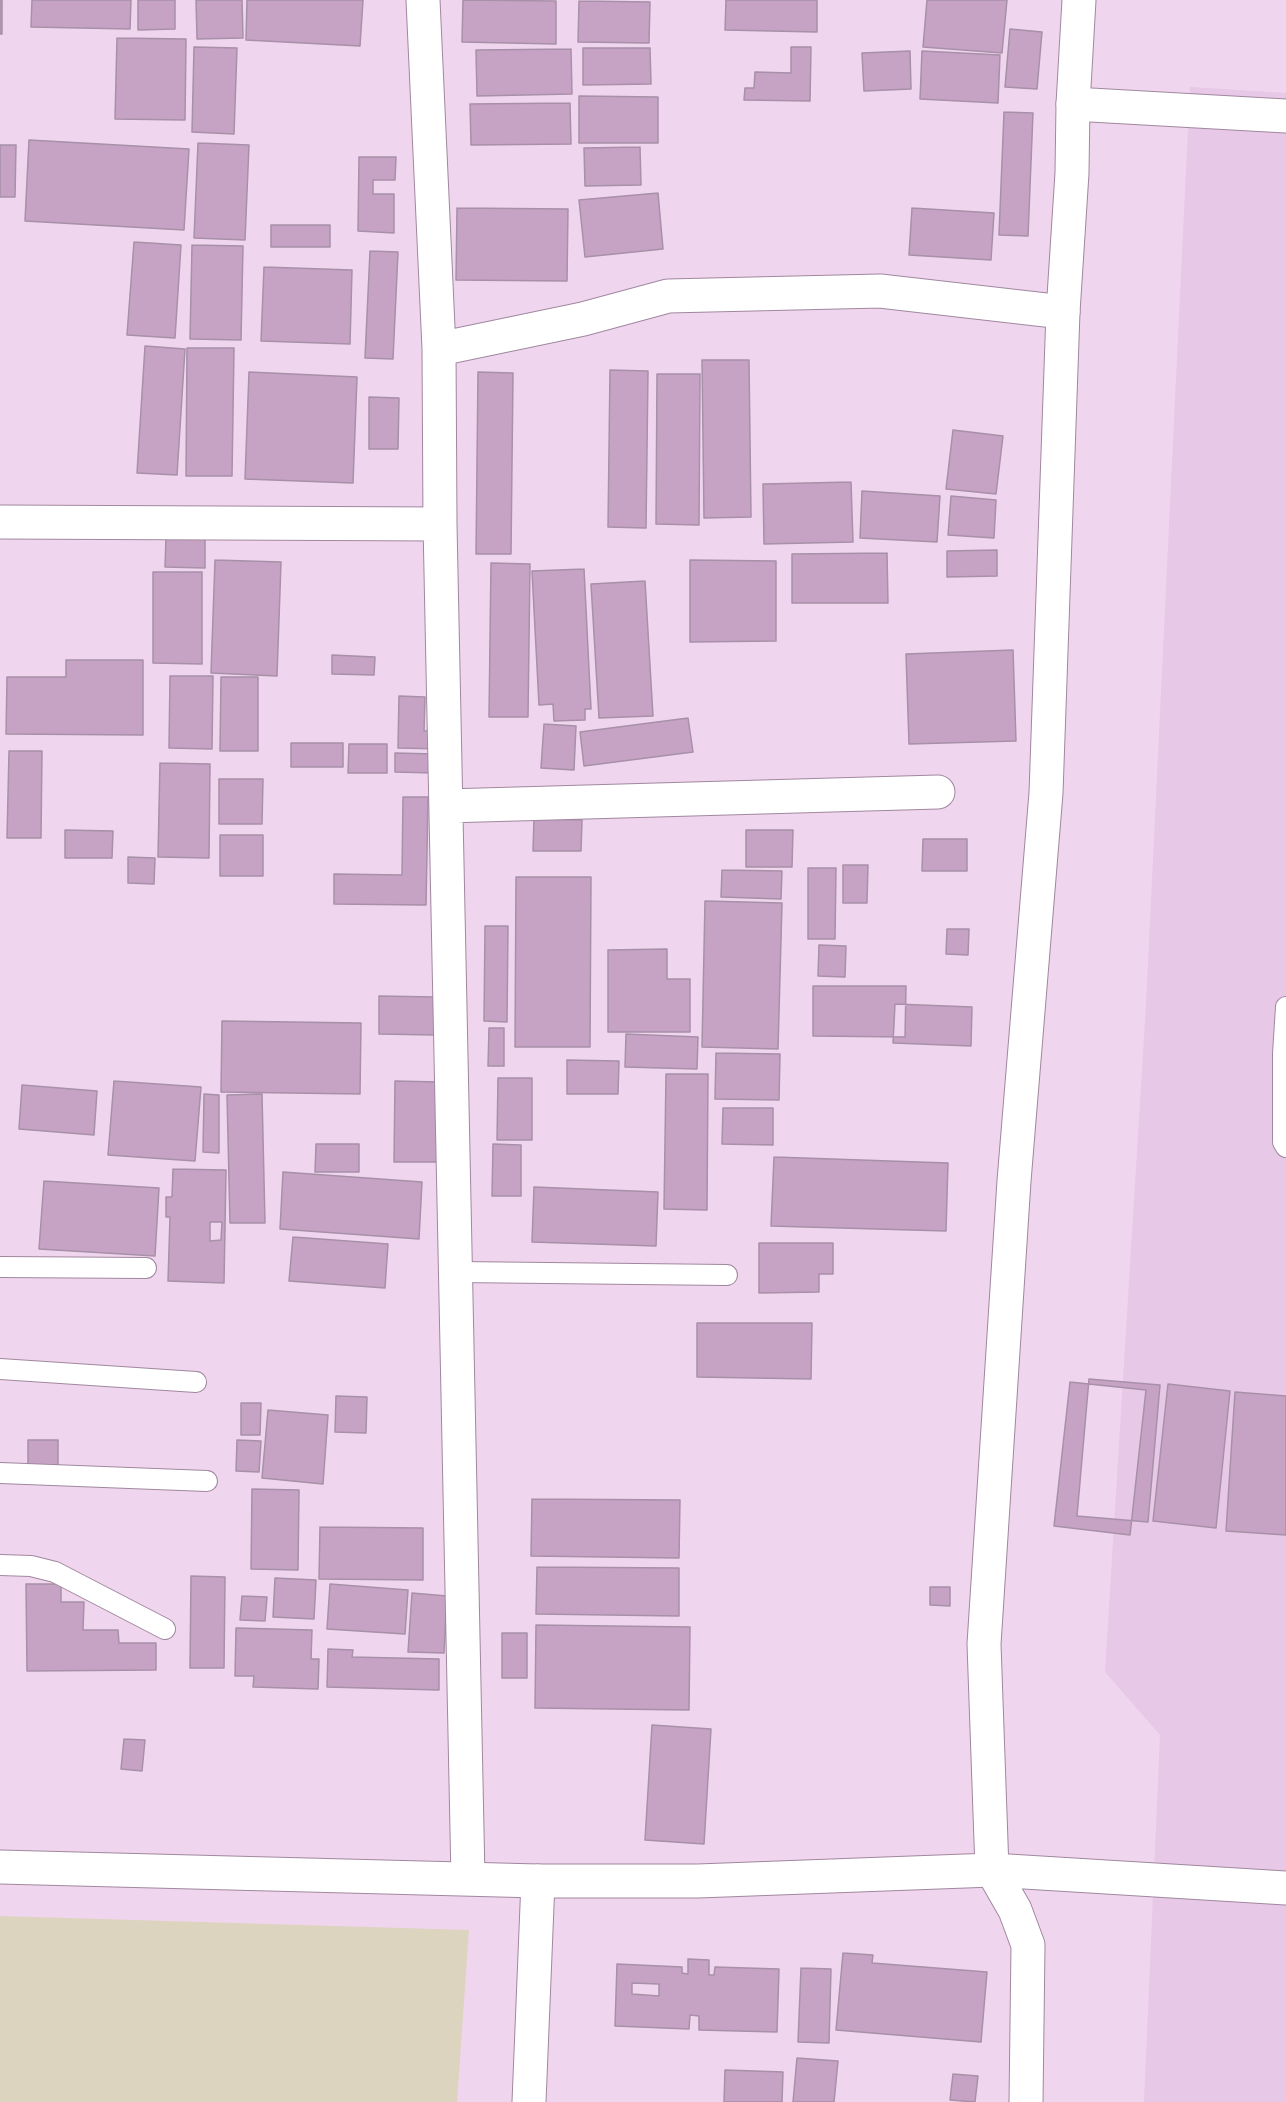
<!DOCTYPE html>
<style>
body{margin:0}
canvas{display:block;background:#efd5ee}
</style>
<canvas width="1286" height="2102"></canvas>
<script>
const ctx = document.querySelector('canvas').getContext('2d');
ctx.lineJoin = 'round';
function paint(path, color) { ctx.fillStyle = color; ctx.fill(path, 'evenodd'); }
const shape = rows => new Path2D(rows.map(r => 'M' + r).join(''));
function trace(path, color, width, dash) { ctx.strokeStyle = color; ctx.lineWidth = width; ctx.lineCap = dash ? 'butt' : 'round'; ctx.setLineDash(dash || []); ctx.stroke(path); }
paint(shape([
 [1190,87,1286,93,1286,2102,1144,2102,1160,1735,1105,1672,1146,1005]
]), '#e7c8e6');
paint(shape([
 [0,1916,469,1930,457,2102,0,2102]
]), '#ddd4bf');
const building = shape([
 [0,0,2,0,2,34,0,34,0,0],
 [32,0,131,0,130,29,31,27,32,0],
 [138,0,175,0,175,29,138,30,138,0],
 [196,0,242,0,243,38,197,39,196,0],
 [247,0,363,0,360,46,246,40,247,0],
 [463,0,556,1,556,44,462,42,463,0],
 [726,0,817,0,817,32,725,30,726,0],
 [927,0,1007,0,1002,53,923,47,927,0],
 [579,1,650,2,649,43,578,42,579,1],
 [1010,29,1042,32,1037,89,1005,87,1010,29],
 [117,38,186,39,185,120,115,119,117,38],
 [194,47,237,48,234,134,192,132,194,47],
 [791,47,811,47,810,101,744,100,745,88,754,88,755,72,791,73,791,47],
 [583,48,650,48,651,84,583,85,583,48],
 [571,49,572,94,477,96,476,50,571,49],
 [910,51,911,89,864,91,862,53,910,51],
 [922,51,1000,55,998,103,920,99,922,51],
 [579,96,658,97,658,143,579,143,579,96],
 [570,103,571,144,471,145,470,104,570,103],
 [1004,112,1033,113,1028,236,999,235,1004,112],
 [29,140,189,149,184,230,25,221,29,140],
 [198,143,249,145,245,240,194,238,198,143],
 [0,145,16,145,15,197,0,197,0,145],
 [640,147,641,185,585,186,584,148,640,147],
 [359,157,396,157,395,180,373,180,373,194,394,194,394,233,358,231,359,157],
 [658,193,663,249,585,257,579,200,658,193],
 [457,208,568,209,567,281,456,280,457,208],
 [912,208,994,213,991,260,909,255,912,208],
 [271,225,330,225,330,247,271,247,271,225],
 [134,242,181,245,175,338,127,335,134,242],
 [192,245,243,246,241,340,190,339,192,245],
 [370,251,398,252,393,359,365,358,370,251],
 [264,267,352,270,350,344,261,341,264,267],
 [145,346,185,349,177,475,137,473,145,346],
 [187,348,234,348,232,476,186,476,187,348],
 [702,360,749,360,751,517,704,518,702,360],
 [610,370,648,371,646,528,608,527,610,370],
 [249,372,357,377,353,483,245,479,249,372],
 [478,372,513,373,511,554,476,554,478,372],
 [657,374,700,374,699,525,656,524,657,374],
 [369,397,399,398,398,449,369,449,369,397],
 [953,430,1003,436,996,494,946,489,953,430],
 [851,482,853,542,764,544,763,484,851,482],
 [862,491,940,496,937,542,860,538,862,491],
 [951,496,996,500,994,538,948,535,951,496],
 [166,537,205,538,205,568,165,567,166,537],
 [997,550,997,576,947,577,947,551,997,550],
 [887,553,888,603,792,603,792,554,887,553],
 [215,560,281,562,277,676,211,673,215,560],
 [690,560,776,561,776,641,690,642,690,560],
 [491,563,530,564,528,717,489,717,491,563],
 [584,569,591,709,585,709,585,720,554,721,553,704,539,705,532,571,584,569],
 [153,572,202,572,202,664,153,663,153,572],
 [645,581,653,716,599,718,591,584,645,581],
 [1013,650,1016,741,909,744,906,654,1013,650],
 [332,655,375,657,374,675,332,674,332,655],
 [66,660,143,660,143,735,6,734,7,677,66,677,66,660],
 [170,676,213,676,212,749,169,748,170,676],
 [221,677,258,677,258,751,220,751,221,677],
 [399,696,425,697,424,731,444,731,443,749,398,748,399,696],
 [688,718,693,752,584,766,580,732,688,718],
 [544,724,576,726,574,770,541,768,544,724],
 [291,743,343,743,343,767,291,767,291,743],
 [349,744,387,744,387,773,348,773,349,744],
 [9,751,42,751,41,838,7,838,9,751],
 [395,753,435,754,434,773,395,772,395,753],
 [160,763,210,764,209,858,158,857,160,763],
 [219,779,263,779,262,824,219,824,219,779],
 [403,797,428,797,426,905,334,904,334,874,402,875,403,797],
 [534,819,582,820,581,851,533,851,534,819],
 [65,830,113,831,112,858,65,858,65,830],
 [746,830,793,830,792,867,746,867,746,830],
 [220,835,263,835,263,876,220,876,220,835],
 [923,839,967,839,967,871,922,871,923,839],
 [128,857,155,858,154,884,128,883,128,857],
 [843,865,868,865,867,903,843,903,843,865],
 [808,868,836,868,835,939,808,939,808,868],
 [722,870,782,871,781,899,721,897,722,870],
 [516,877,591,877,590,1047,515,1047,516,877],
 [705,901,782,903,778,1049,702,1047,705,901],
 [485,926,508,926,507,1022,484,1021,485,926],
 [947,929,969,929,968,955,946,954,947,929],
 [819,945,846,946,845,977,818,976,819,945],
 [667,949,667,979,690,979,690,1032,608,1032,608,950,667,949],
 [813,986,906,986,905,1037,813,1036,813,986],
 [379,996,436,997,435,1035,379,1034,379,996],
 [895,1004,972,1007,971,1046,893,1043,895,1004],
 [222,1021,361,1023,360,1094,221,1092,222,1021],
 [489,1028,504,1028,504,1066,488,1066,489,1028],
 [626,1034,698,1037,697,1069,625,1067,626,1034],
 [716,1053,780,1054,779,1100,715,1099,716,1053],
 [567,1060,619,1061,618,1094,567,1094,567,1060],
 [666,1074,708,1074,707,1210,664,1209,666,1074],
 [498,1078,532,1078,532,1140,497,1140,498,1078],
 [114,1081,201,1087,195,1161,108,1155,114,1081],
 [395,1081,439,1082,438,1162,394,1162,395,1081],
 [22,1085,97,1091,94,1135,19,1129,22,1085],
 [204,1094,219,1095,219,1153,203,1152,204,1094],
 [262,1094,265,1223,230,1223,227,1095,262,1094],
 [723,1108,773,1108,773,1145,722,1144,723,1108],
 [316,1144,359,1144,359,1172,315,1172,316,1144],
 [493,1144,521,1145,521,1196,492,1196,493,1144],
 [774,1157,948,1163,946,1231,771,1226,774,1157],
 [173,1169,226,1170,224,1283,168,1281,170,1217,166,1217,166,1197,172,1197,173,1169],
 [210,1222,222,1222,221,1240,210,1241,210,1222],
 [283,1172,422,1182,419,1239,280,1229,283,1172],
 [44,1181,159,1188,155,1256,39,1249,44,1181],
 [534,1187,658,1192,656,1246,532,1242,534,1187],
 [293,1237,388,1244,385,1288,289,1281,293,1237],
 [759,1243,833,1243,833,1274,819,1274,819,1292,759,1293,759,1243],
 [697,1323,812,1323,811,1379,697,1377,697,1323],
 [1089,1379,1160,1385,1148,1522,1077,1516,1089,1379],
 [1070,1382,1146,1390,1130,1535,1054,1526,1070,1382],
 [1168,1384,1230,1391,1216,1528,1153,1521,1168,1384],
 [1235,1392,1286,1396,1286,1535,1226,1531,1235,1392],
 [336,1396,367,1397,366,1433,335,1432,336,1396],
 [241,1403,261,1403,260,1435,241,1435,241,1403],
 [268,1410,328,1415,323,1484,262,1478,268,1410],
 [28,1440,58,1440,58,1465,28,1465,28,1440],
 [237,1440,261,1441,259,1472,236,1471,237,1440],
 [252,1489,299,1490,298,1570,251,1569,252,1489],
 [532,1499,680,1500,679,1558,531,1556,532,1499],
 [320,1527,423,1528,423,1580,319,1579,320,1527],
 [537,1567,679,1568,679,1616,536,1614,537,1567],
 [191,1576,225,1577,224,1668,190,1668,191,1576],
 [275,1578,316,1580,314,1619,273,1617,275,1578],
 [26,1584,61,1584,61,1602,84,1602,83,1630,118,1630,119,1643,156,1643,156,1670,27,1671,26,1584],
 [330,1584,408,1590,405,1634,327,1629,330,1584],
 [930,1587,950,1587,950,1606,930,1605,930,1587],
 [412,1593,447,1596,444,1653,408,1652,412,1593],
 [242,1596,267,1597,265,1621,240,1620,242,1596],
 [536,1625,690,1627,689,1710,535,1708,536,1625],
 [236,1628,312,1630,311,1659,319,1659,318,1689,253,1687,254,1676,235,1676,236,1628],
 [502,1633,527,1633,527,1678,502,1678,502,1633],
 [328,1649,353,1650,352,1657,439,1659,439,1690,327,1687,328,1649],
 [652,1725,711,1729,704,1844,645,1840,652,1725],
 [124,1739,145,1740,142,1771,121,1769,124,1739],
 [843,1953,873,1955,872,1963,987,1972,981,2042,836,2030,843,1953],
 [688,1959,709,1960,709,1975,714,1975,715,1967,779,1969,777,2032,699,2030,699,2016,690,2015,689,2029,615,2026,617,1964,682,1967,682,1973,688,1974,688,1959],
 [632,1983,659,1984,659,1996,632,1994,632,1983],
 [801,1968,831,1969,829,2043,798,2042,801,1968],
 [797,2058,838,2061,834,2102,793,2102,797,2058],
 [725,2070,783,2072,782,2102,724,2102,725,2070],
 [953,2074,978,2076,975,2102,950,2100,953,2074]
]);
paint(building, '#c6a3c5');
trace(building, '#a890a8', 1.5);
const lane = shape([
 [1286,1007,1283,1054,1283,1142,1286,1147],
 [0,1267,146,1268],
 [457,1272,727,1275],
 [0,1369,196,1382],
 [0,1473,207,1481],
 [0,1565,31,1566,55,1572,165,1629]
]);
const street = shape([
 [423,0,439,349,440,524,468,1878],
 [1073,104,1286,116],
 [439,349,583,319,668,296,880,291,1063,312],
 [0,522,440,524],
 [446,806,938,792],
 [992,1870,1286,1888],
 [992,1870,1015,1910,1028,1945,1026,2102],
 [529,2102,538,1881]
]);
const secondary = shape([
 [0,1867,538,1881,698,1881,992,1870,984,1644,1014,1181,1046,793,1063,312,1072,173,1073,104,1079,0]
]);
trace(lane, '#a0889f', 22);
trace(street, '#a0889f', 35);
trace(secondary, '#a0889f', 35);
trace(lane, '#fff', 20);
trace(street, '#fff', 33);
trace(secondary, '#fff', 33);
</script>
